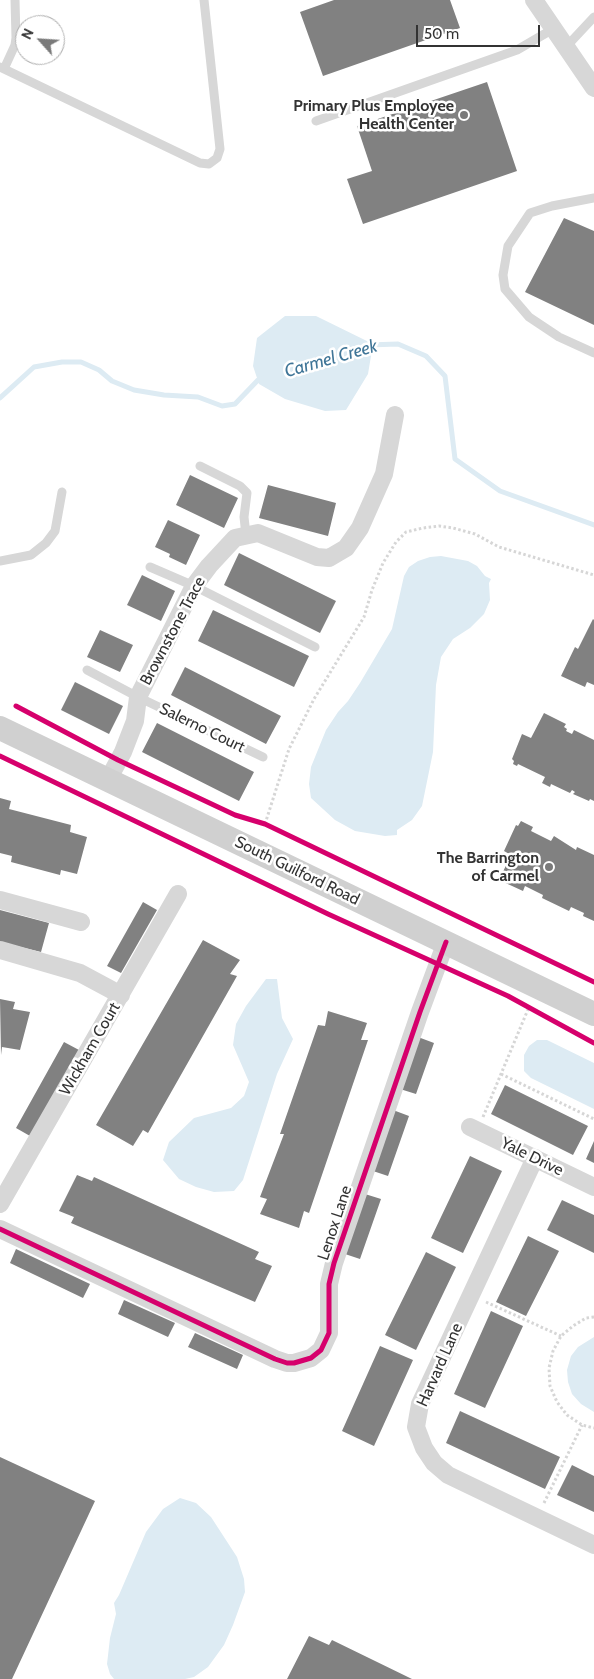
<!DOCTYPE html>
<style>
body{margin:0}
#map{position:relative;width:594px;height:1679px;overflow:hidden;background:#fff;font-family:Cabin,sans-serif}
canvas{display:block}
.north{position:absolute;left:15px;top:15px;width:50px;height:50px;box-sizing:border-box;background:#fff;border:1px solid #adadad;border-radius:50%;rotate:296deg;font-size:14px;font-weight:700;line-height:20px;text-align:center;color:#333}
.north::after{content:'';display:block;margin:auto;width:18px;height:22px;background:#7a7a7a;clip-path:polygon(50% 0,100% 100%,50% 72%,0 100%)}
.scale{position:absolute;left:416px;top:25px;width:124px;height:22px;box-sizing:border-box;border:2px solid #333;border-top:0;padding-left:6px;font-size:15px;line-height:18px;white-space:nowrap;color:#333;-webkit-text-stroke:4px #fff;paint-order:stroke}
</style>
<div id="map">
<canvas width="594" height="1679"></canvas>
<div class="north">N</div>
<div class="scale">50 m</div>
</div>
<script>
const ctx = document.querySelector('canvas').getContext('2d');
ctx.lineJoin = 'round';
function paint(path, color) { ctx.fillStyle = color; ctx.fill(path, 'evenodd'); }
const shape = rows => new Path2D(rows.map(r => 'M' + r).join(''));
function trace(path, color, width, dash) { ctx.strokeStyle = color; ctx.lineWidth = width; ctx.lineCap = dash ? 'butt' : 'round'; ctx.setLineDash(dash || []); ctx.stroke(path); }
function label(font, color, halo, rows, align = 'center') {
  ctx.font = font + ' Cabin,sans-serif'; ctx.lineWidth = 5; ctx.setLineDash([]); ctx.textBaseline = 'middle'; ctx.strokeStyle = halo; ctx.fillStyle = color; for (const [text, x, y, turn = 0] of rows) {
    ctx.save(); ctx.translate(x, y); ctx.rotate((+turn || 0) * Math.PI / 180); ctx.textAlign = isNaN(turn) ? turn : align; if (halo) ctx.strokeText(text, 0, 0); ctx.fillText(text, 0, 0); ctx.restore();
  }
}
paint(shape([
 [285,316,316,316,373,344,368,374,346,410,325,411,285,399,259,384,253,366,257,338],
 [441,556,468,561,477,566,485,576,491,579,489,583,490,600,484,614,470,628,453,639,441,657,436,685,433,752,422,806,412,820,397,830,397,835,385,836,355,831,335,820,311,798,309,784,311,767,326,730,338,712,348,701,360,683,392,629,404,576,409,567,418,561,430,557],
 [266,979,277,979,282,1018,293,1039,277,1074,243,1180,234,1191,214,1192,196,1187,179,1179,163,1160,169,1142,194,1118,231,1108,244,1096,249,1082,233,1045,236,1024,246,1006],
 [537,1040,547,1040,594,1063,594,1109,531,1078,524,1071,524,1055,529,1046],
 [594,1337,594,1412,581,1404,572,1394,568,1382,567,1370,571,1356,578,1347],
 [180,1498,196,1503,211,1517,237,1557,244,1579,245,1592,233,1625,224,1645,208,1667,194,1677,185,1679,114,1679,110,1674,107,1664,110,1638,116,1614,114,1603,119,1595,146,1532,163,1509]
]), '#ddebf3');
trace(shape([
 [368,345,398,344,426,356,445,376,455,459,500,491,594,525],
 [0,398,34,367,62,362,81,362,99,370,112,381,134,390,164,395,198,397,222,406,235,404,258,380,264,378]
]), '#ddebf3', 5);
paint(shape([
 [334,0,450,0,460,28,323,76,300,12],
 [487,82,517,171,363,224,347,179,372,171,357,126],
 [564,218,594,231,594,325,525,292],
 [190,475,238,498,224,528,176,505],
 [268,485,336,503,328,536,259,518],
 [168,520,200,535,186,565,169,557,170,554,155,547],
 [239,553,336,601,320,633,224,585],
 [142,575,175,591,161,621,127,605],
 [213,610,309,656,294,687,198,641],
 [593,619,594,620,594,685,587,682,585,687,561,676,575,647,578,649],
 [100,630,133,645,120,672,87,657],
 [185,667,281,716,266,744,171,695],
 [75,682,123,706,109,734,61,710],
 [544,713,566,724,564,727,567,729,566,731,572,734,574,730,594,740,594,801,590,799,589,801,573,794,575,792,572,790,570,793,551,784,550,787,542,783,545,777,518,764,517,766,513,764,514,761,512,759,522,734,531,738],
 [157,723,254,772,239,801,142,752],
 [0,798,11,801,9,809,71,825,70,832,87,837,77,874,61,870,60,875,11,862,12,856,0,853],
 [521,821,533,827,531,831,551,841,554,836,576,850,577,847,594,855,594,921,583,916,584,913,571,907,569,911,542,898,543,895,525,886,523,891,499,880,511,855,504,851,516,825,518,826],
 [143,902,157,910,121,973,107,966],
 [0,910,49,923,41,952,0,942],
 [203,940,240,960,230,974,237,976,148,1133,143,1130,133,1146,96,1125],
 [0,999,15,1002,13,1009,30,1012,20,1050,2,1047,1,1055],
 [328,1011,367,1023,361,1040,368,1040,309,1213,304,1211,299,1228,260,1214,267,1199,260,1197,284,1134,280,1134,318,1025,325,1026],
 [418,1037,434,1043,416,1094,400,1089],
 [64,1042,79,1050,30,1136,16,1128],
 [505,1085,588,1126,573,1155,491,1114],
 [393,1110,409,1116,388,1176,373,1171],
 [594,1141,594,1163,586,1159],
 [470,1156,502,1171,463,1253,431,1238],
 [77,1175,92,1181,94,1177,259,1252,255,1259,272,1266,255,1302,71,1223,74,1217,59,1211],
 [365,1194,381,1199,360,1259,345,1254],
 [562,1200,594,1215,594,1253,547,1230],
 [528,1236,559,1251,526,1316,496,1302],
 [16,1249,90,1284,83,1298,10,1263],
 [426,1252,456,1267,416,1350,385,1335],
 [124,1300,175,1323,168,1337,118,1314],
 [491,1311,523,1326,485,1408,454,1394],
 [195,1333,243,1355,237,1369,188,1347],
 [380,1346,413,1360,374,1446,342,1431],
 [460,1411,560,1457,545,1489,446,1443],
 [0,1457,95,1501,12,1679,0,1679],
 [572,1465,594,1476,594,1512,557,1495],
 [309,1636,329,1645,332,1640,412,1679,287,1679]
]), '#818181');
trace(shape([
 [265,824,289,749,314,699,364,617,372,590,383,563,396,542,406,532,423,528,439,526,453,528,475,534,499,547,594,575],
 [501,1074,594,1119],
 [483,1117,529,1007],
 [486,1302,561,1336],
 [594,1317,586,1318,573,1326,561,1336,553,1351,549,1368,550,1386,557,1402,567,1415,582,1425,594,1428],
 [544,1503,582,1425]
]), '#d6d6d6', 3, [2.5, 2.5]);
trace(shape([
 [566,47,594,17],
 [0,67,200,163,209,164,217,158,220,149,204,0],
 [4,69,15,45,16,38,15,0],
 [316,121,517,50,553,29],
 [594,198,552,206,530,213,508,246,503,275,505,289,529,317,559,337,594,353],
 [200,466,240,486,247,493,244,517,246,535],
 [0,561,31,555,46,543,55,531,62,492],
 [150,567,194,586,315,647],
 [87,670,138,697,263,757]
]), '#d7d7d7', 9);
trace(shape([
 [534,0,594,88],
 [108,780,123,752,135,721,138,697,194,586,209,566,235,538,258,533,317,557,329,558,346,548,360,528,384,474,395,415],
 [0,900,81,922],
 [0,950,80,973,121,995],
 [470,1127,594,1187],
 [535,1158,420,1404,416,1427,424,1448,434,1463,448,1475,594,1545],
 [0,1204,178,894],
 [0,1229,275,1359,287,1363,294,1363,311,1358,321,1350,329,1333,329,1284,334,1263,420,1012,446,942]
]), '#d7d7d7', 18);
trace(shape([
 [0,728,594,1014]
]), '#d0d0d0', 24);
trace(shape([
 [16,706,118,760,235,815,265,824,594,982],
 [0,756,328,914,508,996,594,1043],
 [0,1229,275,1359,287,1363,294,1363,311,1358,321,1350,329,1333,329,1284,334,1263,420,1012,446,942]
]), '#d6006c', 5);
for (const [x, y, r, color] of [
 [464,115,5,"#7a7a7a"],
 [549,867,5,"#7a7a7a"]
]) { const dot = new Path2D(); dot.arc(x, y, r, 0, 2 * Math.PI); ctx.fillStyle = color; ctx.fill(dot); trace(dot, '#fff', 2); }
label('bold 16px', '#333', '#fff', [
 ["Primary Plus Employee",454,106],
 ["Health Center",454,124],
 ["The Barrington",539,858],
 ["of Carmel",539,876]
], 'right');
label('16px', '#333', '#fff', [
 ["Brownstone Trace",173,631,-62],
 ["Salerno Court",202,728,26],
 ["South Guilford Road",297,871,26],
 ["Wickham Court",90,1049,-60],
 ["Yale Drive",532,1157,26],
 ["Lenox Lane",335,1223,-72],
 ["Harvard Lane",440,1365,-66]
]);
label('italic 18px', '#3f7597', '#fff', [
 ["Carmel Creek",331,359,-16]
]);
</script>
